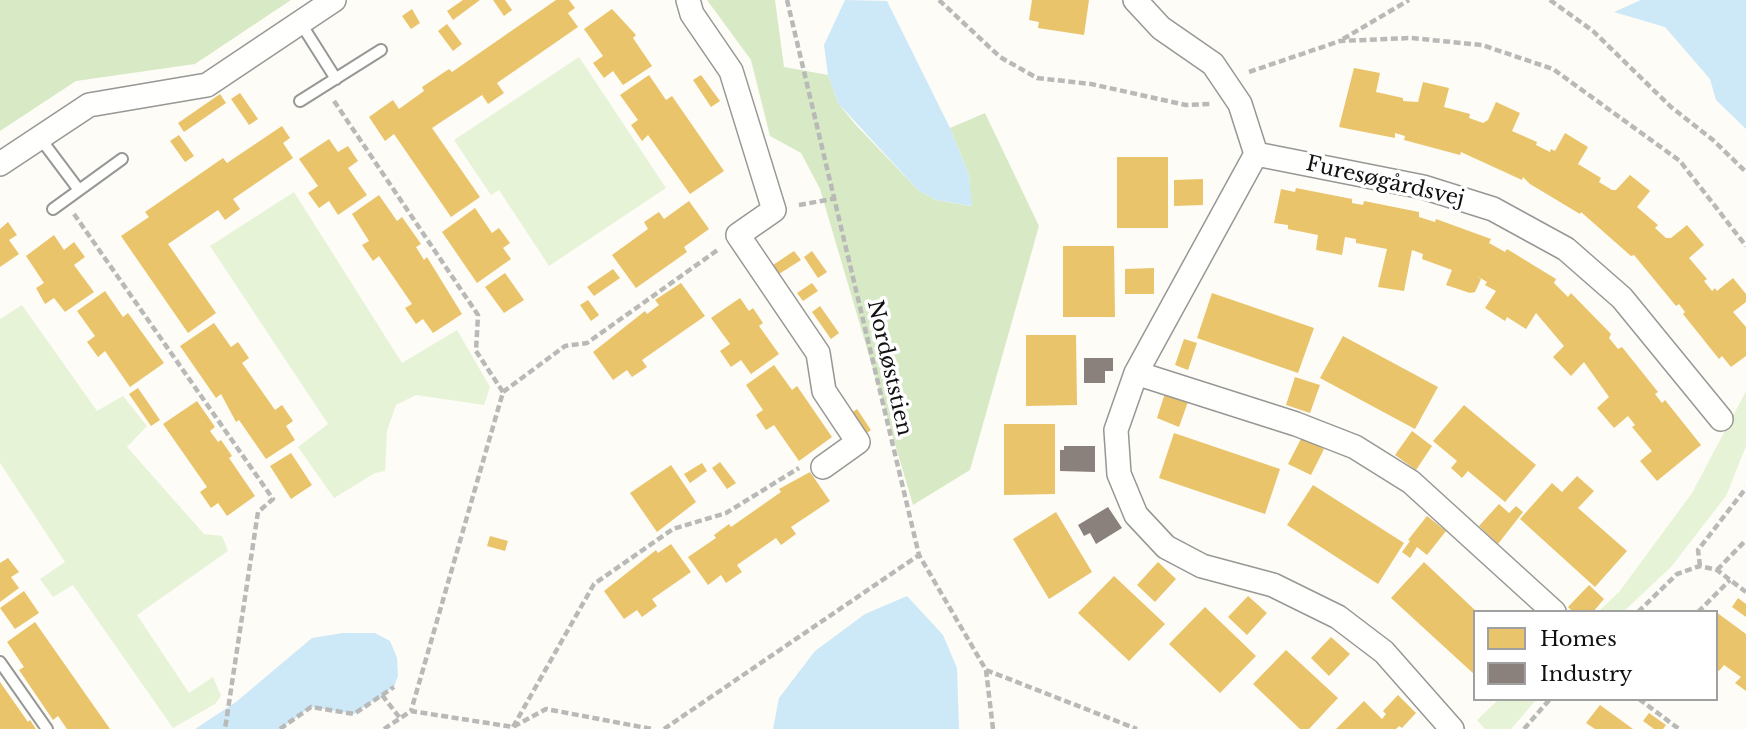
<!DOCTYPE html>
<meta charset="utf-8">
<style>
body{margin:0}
#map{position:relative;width:1746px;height:729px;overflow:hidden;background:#fdfcf7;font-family:"Libre Baskerville",serif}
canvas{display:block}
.legend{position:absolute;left:1473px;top:610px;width:245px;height:91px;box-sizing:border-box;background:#fff;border:2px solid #a0a0a0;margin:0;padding:9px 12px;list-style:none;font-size:21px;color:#111}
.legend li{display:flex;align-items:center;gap:14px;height:35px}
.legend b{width:35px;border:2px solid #a0a0a0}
</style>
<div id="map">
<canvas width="1746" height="729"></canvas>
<ul class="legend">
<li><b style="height:19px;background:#e9c46a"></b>Homes</li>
<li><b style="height:19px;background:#8a817c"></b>Industry</li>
</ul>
</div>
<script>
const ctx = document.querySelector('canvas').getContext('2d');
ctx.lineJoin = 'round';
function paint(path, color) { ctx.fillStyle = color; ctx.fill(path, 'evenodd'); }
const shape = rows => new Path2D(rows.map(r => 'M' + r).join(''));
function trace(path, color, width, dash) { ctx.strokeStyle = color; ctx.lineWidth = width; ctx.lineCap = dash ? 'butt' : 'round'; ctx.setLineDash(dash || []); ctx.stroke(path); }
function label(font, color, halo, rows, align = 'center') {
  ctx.font = font + ' "Libre Baskerville",serif'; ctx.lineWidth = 7; ctx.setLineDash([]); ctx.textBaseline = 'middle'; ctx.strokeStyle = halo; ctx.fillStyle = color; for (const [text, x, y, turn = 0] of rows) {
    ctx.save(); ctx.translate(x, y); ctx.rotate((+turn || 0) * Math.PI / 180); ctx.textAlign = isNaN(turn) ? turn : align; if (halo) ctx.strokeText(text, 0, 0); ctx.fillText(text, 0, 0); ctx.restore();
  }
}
paint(shape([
 [579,57,666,188,549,266,499,190,491,195,454,140],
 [294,192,402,363,457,330,490,387,484,405,416,395,396,405,387,431,385,471,375,473,334,498,298,447,328,424,210,246],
 [22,305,97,411,123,396,147,426,127,447,204,534,222,536,228,551,137,615,189,693,213,677,221,696,215,704,173,728,73,585,53,597,40,579,65,562,0,463,0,319],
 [1746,391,1746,446,1726,496,1671,567,1623,612,1598,612,1619,592,1692,493],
 [1499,699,1537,699,1511,729,1485,729,1477,720]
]), '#e7f3d7');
paint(shape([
 [0,0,291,0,195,64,76,81,0,131],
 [707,0,775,0,784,67,828,75,838,103,855,124,918,190,936,200,971,206,969,175,950,128,985,113,1039,226,970,470,913,505,820,189,801,153,770,136,751,60]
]), '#d8eac5');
paint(shape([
 [845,0,887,1,950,128,969,175,972,206,936,200,918,190,838,103,828,75,824,45],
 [1641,0,1746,0,1746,129,1716,100,1710,79,1665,27,1614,12],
 [907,596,943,635,957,668,959,729,773,729,779,698,815,651,865,614],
 [343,633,375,633,390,641,397,658,398,676,394,687,354,714,311,707,280,729,195,729,236,702,312,638]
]), '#cde8f7');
paint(shape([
 [463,0,480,0,453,20,447,11],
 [493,0,505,0,512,10,504,16],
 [556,0,569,0,575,8,568,13,578,27,497,83,504,93,488,104,482,95,432,128,480,197,451,217,394,134,385,141,369,117,393,100,399,109,424,91,422,87,449,69,452,72],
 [1032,0,1089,0,1084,35,1038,28,1039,22,1029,20],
 [412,9,420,23,411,29,402,16],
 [612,9,636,35,633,38,652,66,623,85,613,71,604,78,593,63,603,56,584,29],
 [447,24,462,44,453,51,438,31],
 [1354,68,1380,73,1376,92,1403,98,1403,101,1418,102,1423,82,1449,88,1444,107,1470,114,1469,118,1483,123,1488,120,1496,102,1520,113,1512,131,1537,142,1536,145,1550,152,1551,149,1555,151,1565,133,1588,147,1578,164,1601,178,1599,182,1612,190,1616,190,1630,175,1650,191,1637,207,1658,225,1655,228,1666,238,1671,238,1687,225,1704,245,1689,258,1707,279,1704,281,1712,291,1715,288,1717,291,1733,278,1746,294,1746,302,1733,312,1746,327,1746,356,1731,367,1722,356,1719,359,1683,314,1685,312,1679,304,1676,306,1634,255,1631,256,1581,212,1580,214,1530,184,1523,177,1522,180,1461,152,1460,155,1404,140,1405,136,1395,133,1395,138,1339,127],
 [649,75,666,100,672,96,724,171,690,194,648,135,642,141,631,125,638,120,620,95],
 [701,75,720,101,711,107,693,80],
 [240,93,258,119,249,125,231,99],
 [220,94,226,103,184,132,178,123],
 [282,126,290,138,283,143,293,158,233,199,240,209,225,220,218,210,168,244,216,313,188,333,121,236,149,217,145,212,223,158,227,163],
 [179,135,194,156,185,162,170,141],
 [329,139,338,152,348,146,358,161,348,168,367,195,338,215,329,201,319,208,308,193,318,186,299,159],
 [1117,157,1168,157,1168,228,1117,228],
 [1203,179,1203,205,1174,206,1174,180],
 [1296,188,1352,199,1352,203,1363,205,1364,201,1419,212,1419,217,1435,222,1436,219,1491,239,1489,243,1505,252,1507,249,1556,279,1554,283,1568,297,1571,293,1611,334,1609,338,1618,349,1622,347,1658,392,1655,394,1662,403,1665,400,1701,445,1657,481,1640,461,1652,451,1632,427,1635,425,1628,416,1614,428,1597,408,1609,397,1584,362,1571,376,1553,357,1564,346,1536,313,1526,329,1507,317,1505,321,1485,308,1496,291,1485,285,1487,282,1477,276,1481,279,1475,292,1470,293,1446,285,1452,270,1422,259,1423,254,1412,250,1404,291,1378,287,1387,249,1356,243,1356,239,1345,237,1342,255,1316,250,1318,235,1288,229,1288,225,1274,223,1281,189,1295,192],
 [379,195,397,221,402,217,421,244,416,247,424,260,427,257,462,314,433,333,423,319,416,324,405,308,412,304,379,256,373,261,362,245,369,241,352,214],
 [689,201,709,229,684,247,687,252,636,288,612,255,648,229,644,222,659,212,664,219],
 [475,208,492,233,499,228,510,243,503,248,511,259,477,283,442,232],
 [8,222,17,235,9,240,19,254,0,267,0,229],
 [54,235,64,250,74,242,85,257,74,265,94,292,65,312,54,298,45,304,36,288,44,283,26,256],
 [1063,246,1114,246,1115,317,1063,317],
 [794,251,801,260,779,274,773,265],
 [812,251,827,272,818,278,804,257],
 [1154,268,1154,294,1125,294,1125,269],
 [613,269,620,278,594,296,587,287],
 [505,273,524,300,504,313,485,287],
 [681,283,705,316,642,360,647,367,632,377,627,370,613,380,593,352,645,311,647,314,659,305,655,300],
 [812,283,818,291,803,301,797,293],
 [105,291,123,317,128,313,164,363,130,387,105,351,98,357,87,342,95,336,77,311],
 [1212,293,1314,328,1298,373,1197,338],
 [740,298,749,311,753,308,763,323,759,326,779,354,751,374,741,360,731,367,720,351,730,344,711,318],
 [588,300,599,315,591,321,580,305],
 [820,306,839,333,831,339,812,312],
 [214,323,231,347,238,342,249,358,242,363,275,410,282,405,293,421,286,426,295,440,266,459,239,420,236,422,221,394,216,398,180,346],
 [1026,335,1076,335,1077,405,1026,406],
 [1343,336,1438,387,1415,429,1320,378],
 [1184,339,1197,343,1188,370,1175,365],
 [774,365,792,390,797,386,832,437,799,461,774,425,766,430,756,415,763,410,746,385],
 [1295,377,1320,385,1310,413,1286,405],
 [138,388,160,420,151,426,129,394],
 [1166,390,1189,399,1179,427,1157,418],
 [197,401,215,427,210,431,218,442,221,440,232,456,229,458,255,496,227,516,218,503,211,508,200,492,207,487,163,424],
 [1464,405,1536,465,1505,502,1468,471,1462,478,1451,468,1457,461,1433,441],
 [857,409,871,430,864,435,850,414],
 [1004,424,1055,424,1055,494,1004,495],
 [1412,431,1432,446,1416,470,1395,455],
 [1174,433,1280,469,1265,514,1159,478],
 [1302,437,1324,449,1311,475,1288,464],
 [291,453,312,485,291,499,270,466],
 [720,462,736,483,727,489,712,468],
 [702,463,707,471,690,483,684,474],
 [671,465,696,502,657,532,630,493],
 [810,472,830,501,791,527,796,534,781,545,776,538,737,565,742,572,726,583,721,575,708,585,688,557,716,538,714,535,729,524,731,527,781,492,779,489],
 [1577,476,1594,491,1578,508,1627,551,1595,587,1520,519,1552,483,1562,492],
 [1313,485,1404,543,1378,584,1287,525],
 [1499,504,1509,513,1516,506,1523,512,1498,544,1479,526],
 [1056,512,1092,572,1049,599,1013,539],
 [1427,516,1446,531,1427,555,1417,547,1410,558,1402,552,1410,541,1408,540],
 [490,536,508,541,505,551,487,546],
 [671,544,691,572,652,599,657,606,642,617,637,610,624,619,604,591,656,550,658,553],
 [8,558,19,572,11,577,19,588,0,602,0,563],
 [1158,562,1176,579,1155,602,1137,585],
 [1424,562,1477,612,1475,612,1475,675,1391,598],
 [1114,576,1165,624,1129,661,1078,613],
 [1589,585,1604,599,1593,612,1573,612,1568,607],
 [24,591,39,613,15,629,0,608],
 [1248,596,1267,613,1247,635,1228,617],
 [1738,598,1746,604,1746,617,1732,607],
 [1205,607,1256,656,1220,693,1169,644],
 [1716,612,1746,634,1746,691,1735,683,1741,677,1724,665,1719,671,1716,669],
 [35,622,110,729,67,729,58,716,53,720,19,670,24,667,7,642],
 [1331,637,1350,654,1329,676,1311,658],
 [1286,650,1338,698,1309,729,1300,729,1253,684],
 [0,682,28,722,30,720,36,729,0,729],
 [1398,695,1416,713,1402,728,1399,726,1396,729,1336,729,1364,701,1382,719,1386,714,1383,711],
 [1600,705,1633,729,1595,729,1586,723],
 [1649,713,1666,725,1663,729,1654,729,1643,721]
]), '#e9c46a');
paint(shape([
 [1084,358,1113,358,1113,371,1105,371,1105,383,1084,383],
 [1064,446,1095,446,1095,472,1060,471,1060,450,1064,450],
 [1108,507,1122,528,1096,544,1090,533,1084,536,1078,525]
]), '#8a817c');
const service = shape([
 [300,22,336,79],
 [300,101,381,50],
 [40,138,79,190],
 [53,209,122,159],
 [0,662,47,729]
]);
const minor = shape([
 [688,0,692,14,731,71,774,210,738,235,818,353,824,391,858,442,823,467],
 [1135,0,1161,28,1213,64,1240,104,1256,154,1136,373,1116,430,1119,474,1136,515,1166,547,1202,566,1273,585,1338,617,1384,652,1452,729],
 [1256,154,1423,187,1493,209,1566,249,1622,298,1721,419],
 [0,164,89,105,207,85,334,0],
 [1136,373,1296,424,1355,447,1411,482,1554,612]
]);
trace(service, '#979795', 14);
trace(minor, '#979795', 26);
trace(shape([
 [787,0,919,555,986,670,993,729],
 [939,0,1000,57,1037,78,1091,84,1186,105,1212,104],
 [1550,0,1593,31,1671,107,1713,140,1746,172],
 [1343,39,1409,0],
 [1249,72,1340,41,1411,38,1482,45,1553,69,1680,161,1746,246],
 [334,101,478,315,476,351,503,392,411,711],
 [799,205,832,199],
 [74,214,273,499,258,512,225,729],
 [503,392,565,346,587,343,719,249],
 [1700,566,1698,550,1746,488],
 [1717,570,1746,540],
 [1638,612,1677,574,1700,566,1717,570,1746,592],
 [1698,612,1730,580],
 [986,670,1137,729],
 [382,695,400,718],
 [1639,699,1679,729],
 [513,727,594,584,673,529,726,513,799,468],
 [280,729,311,707,354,714,394,687],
 [384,729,411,711,513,727,546,709,652,729],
 [664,729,919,555],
 [1524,729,1550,699]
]), '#b9b9b8', 4.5, [7, 3.5]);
trace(service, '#fffffe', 10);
trace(minor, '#fffffe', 23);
label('21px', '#111', '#fff', [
 ["Furesøgårdsvej",1385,182,13],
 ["Nordøststien",889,368,77]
]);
</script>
